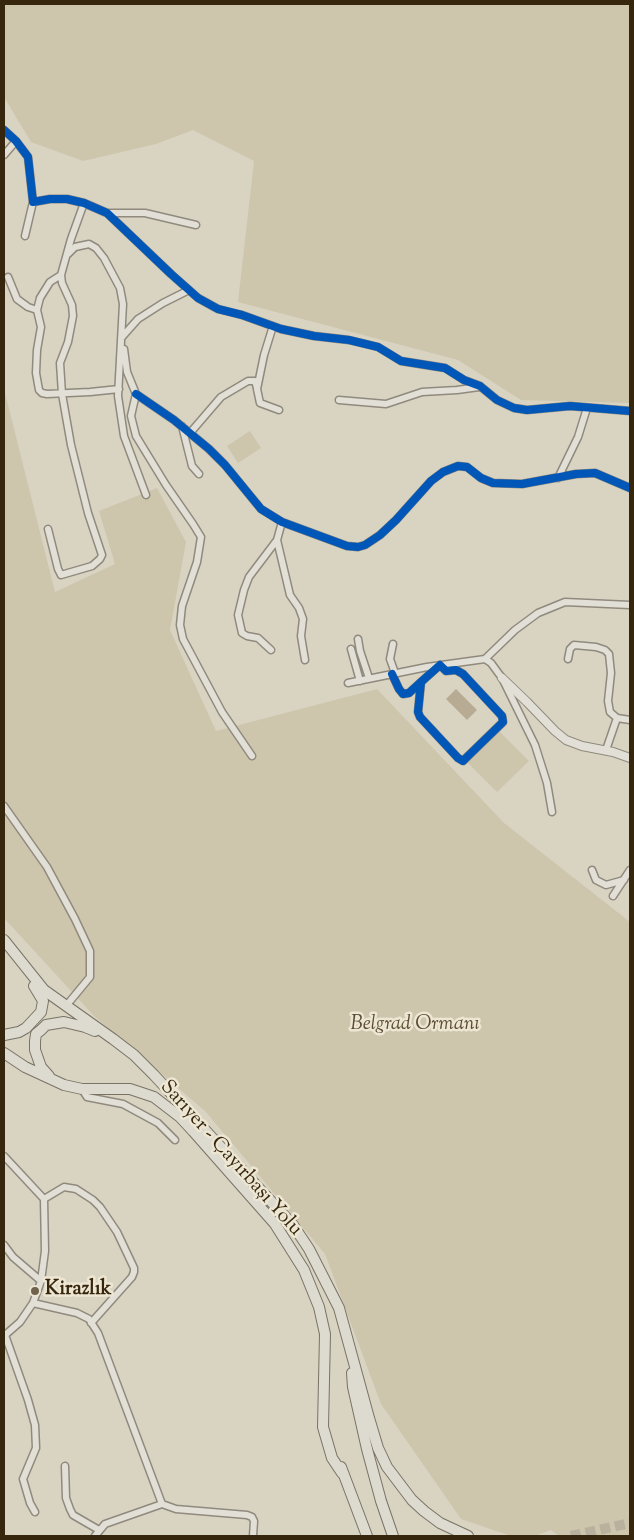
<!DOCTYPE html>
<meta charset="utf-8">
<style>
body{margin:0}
#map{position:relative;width:634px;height:1540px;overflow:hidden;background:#d9d3c2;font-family:"Sorts Mill Goudy",serif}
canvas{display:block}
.frame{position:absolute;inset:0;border:5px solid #37260e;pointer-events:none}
</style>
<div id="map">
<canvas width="634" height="1540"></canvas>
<div class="frame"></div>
</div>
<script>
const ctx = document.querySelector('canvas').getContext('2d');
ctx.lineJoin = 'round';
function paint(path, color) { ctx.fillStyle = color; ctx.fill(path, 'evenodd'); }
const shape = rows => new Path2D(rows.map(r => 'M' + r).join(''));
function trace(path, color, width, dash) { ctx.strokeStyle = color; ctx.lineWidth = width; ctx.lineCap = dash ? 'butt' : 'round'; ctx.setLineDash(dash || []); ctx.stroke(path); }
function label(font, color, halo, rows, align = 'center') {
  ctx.font = font + ' "Sorts Mill Goudy",serif'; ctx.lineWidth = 5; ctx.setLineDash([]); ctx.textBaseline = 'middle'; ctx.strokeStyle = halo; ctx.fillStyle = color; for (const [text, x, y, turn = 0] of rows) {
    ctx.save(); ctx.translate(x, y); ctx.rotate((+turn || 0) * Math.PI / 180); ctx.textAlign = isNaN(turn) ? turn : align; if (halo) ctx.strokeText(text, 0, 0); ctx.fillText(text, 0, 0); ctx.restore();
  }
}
paint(shape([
 [4,4,630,4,630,403,521,400,458,360,238,302,254,161,193,130,156,144,83,161,31,142,4,97],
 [4,389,55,592,115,564,99,511,157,488,186,542,170,630,216,731,377,689,504,823,630,922,630,1536,559,1536,551,1530,535,1536,511,1536,461,1519,381,1404,325,1254,205,1111,94,1016,4,918],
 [250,431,261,448,238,463,227,446],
 [498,730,529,761,497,792,466,761]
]), '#cec5ad');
paint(shape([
 [456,689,477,710,467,720,446,699]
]), '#b7ac93');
trace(shape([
 [571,1536,630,1523]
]), '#b9b09e', 10, [10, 5]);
const minor = shape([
 [4,130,16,141,28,157,33,202,50,199,67,199,84,203,107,213,171,274,198,298,218,309,242,315,281,329,314,336,349,340,378,347,401,361,445,368,464,380,480,386,497,400,514,408,527,410,570,406,630,411],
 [4,155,16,141],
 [107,213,145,213,196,225],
 [25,236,33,202],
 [68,254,75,247,89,244,96,248,104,258,120,288,123,304,118,396,124,436,146,495],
 [61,275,50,282,40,298,37,310,41,327,37,350,36,373,39,390,42,393,47,394,90,392,119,389],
 [8,277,17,299,28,307,37,310],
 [273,326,264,355,257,389,260,403,279,410],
 [122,337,138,319,163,303,189,290],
 [124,349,127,372,136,394],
 [136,394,174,420,209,449,225,465,261,509,282,522,347,546,358,547,365,545,380,535,396,520,431,481,443,472,458,466,467,467,481,478,493,483,522,484,576,474,595,473,630,488],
 [136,394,131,416,136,436,166,485,193,524,201,537,197,562,182,606,180,625,183,639,222,712,252,756],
 [339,400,386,404,422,392,457,390,479,387],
 [182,426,192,466,199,474],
 [190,433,221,397,248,381,255,381,257,388],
 [558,478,578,437,587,408],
 [282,522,277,540,290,595,299,608,303,619,301,636,305,660],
 [48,529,58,569,61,575,92,566,100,559,102,555,88,513,71,445,62,394,60,363,68,342,73,316,72,305,62,283,61,275,71,239,84,203],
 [358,639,360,651,369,678],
 [393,644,390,659,395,673],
 [351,649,360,681],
 [271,650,258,638,247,636,242,633,238,615,244,590,249,577,277,540],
 [485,659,515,630,538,613,565,602,630,605],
 [568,659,570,649,574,645,596,647,605,650,609,654,611,673,608,701,610,712,617,718,630,720],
 [392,674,399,689,403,694,409,693,421,682,440,665,446,671,456,670,463,674,502,716,503,722,467,757,463,761,458,758,420,717,418,712,421,682],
 [348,683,427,667,485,659,491,663,502,678,535,745,547,783,552,812],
 [606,750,617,718],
 [4,806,47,867,75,919,90,951,90,977,66,1006],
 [592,870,596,880,606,885,624,880],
 [613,896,630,870],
 [82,1089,87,1097,123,1104,158,1123,175,1140],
 [4,1156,44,1199,45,1251,41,1281,33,1303,20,1322,4,1336],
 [44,1199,64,1187,76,1189,93,1200,100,1207,117,1232,134,1268,134,1272,132,1277,91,1323],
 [4,1245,13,1257,41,1281],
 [33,1303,77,1313,89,1319,98,1333,162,1504],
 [5,1335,28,1400,35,1425,36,1448,23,1479,30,1503,35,1512],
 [65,1466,66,1498,70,1509,73,1515,99,1530],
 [95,1536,105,1524,162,1504,176,1509,247,1515,252,1517,254,1521,253,1536]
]);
const tertiary = shape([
 [502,678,527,702,555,731,566,740,582,746,613,752,630,758]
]);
const primary = shape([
 [4,940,44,990,113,1039,134,1055,154,1075,293,1225,309,1249,339,1308,369,1418,378,1448,387,1467,412,1500,424,1511,440,1523,468,1536],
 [4,1035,19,1032,26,1028,41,1012,43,1001,34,986],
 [4,1053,25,1067,64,1085,82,1089,130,1089,154,1097,180,1117,193,1131,275,1224,304,1270,319,1307,325,1334,323,1427,332,1458,342,1473],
 [49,1076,41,1067,35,1050,35,1041,36,1034,41,1030,46,1025,64,1022,85,1027,95,1031],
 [352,1373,353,1387,367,1449,381,1501,393,1536],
 [341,1467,367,1536]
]);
trace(minor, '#908a7e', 9);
trace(tertiary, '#908a7e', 10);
trace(primary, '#797366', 12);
trace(minor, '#e2dfd6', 6);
trace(tertiary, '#e2dfd6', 8);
trace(primary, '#dddad0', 10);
trace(shape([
 [4,130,16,141,28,157,33,202,50,199,67,199,84,203,107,213,171,274,198,298,218,309,242,315,281,329,314,336,349,340,378,347,401,361,445,368,464,380,480,386,497,400,514,408,527,410,570,406,630,411],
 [136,394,174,420,209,449,225,465,261,509,282,522,347,546,358,547,365,545,380,535,396,520,431,481,443,472,458,466,467,467,481,478,493,483,522,484,576,474,595,473,630,488],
 [392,674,399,689,403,694,409,693,421,682,440,665,446,671,456,670,463,674,502,716,503,722,467,757,463,761,458,758,420,717,418,712,421,682]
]), '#0057b8', 8);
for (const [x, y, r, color] of [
 [35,1291,5,"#70634d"]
]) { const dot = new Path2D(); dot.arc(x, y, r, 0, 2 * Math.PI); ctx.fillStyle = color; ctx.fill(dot); trace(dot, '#ece6d2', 2); }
label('italic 20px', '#5a4b32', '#ece6d2', [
 ["Belgrad Ormanı",415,1026]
]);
label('20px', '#37260e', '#ece6d2', [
 ["Sarıyer - Çayırbaşı Yolu",230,1159,48]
]);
label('bold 20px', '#37260e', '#ece6d2', [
 ["Kirazlık",45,1291]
], 'left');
</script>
